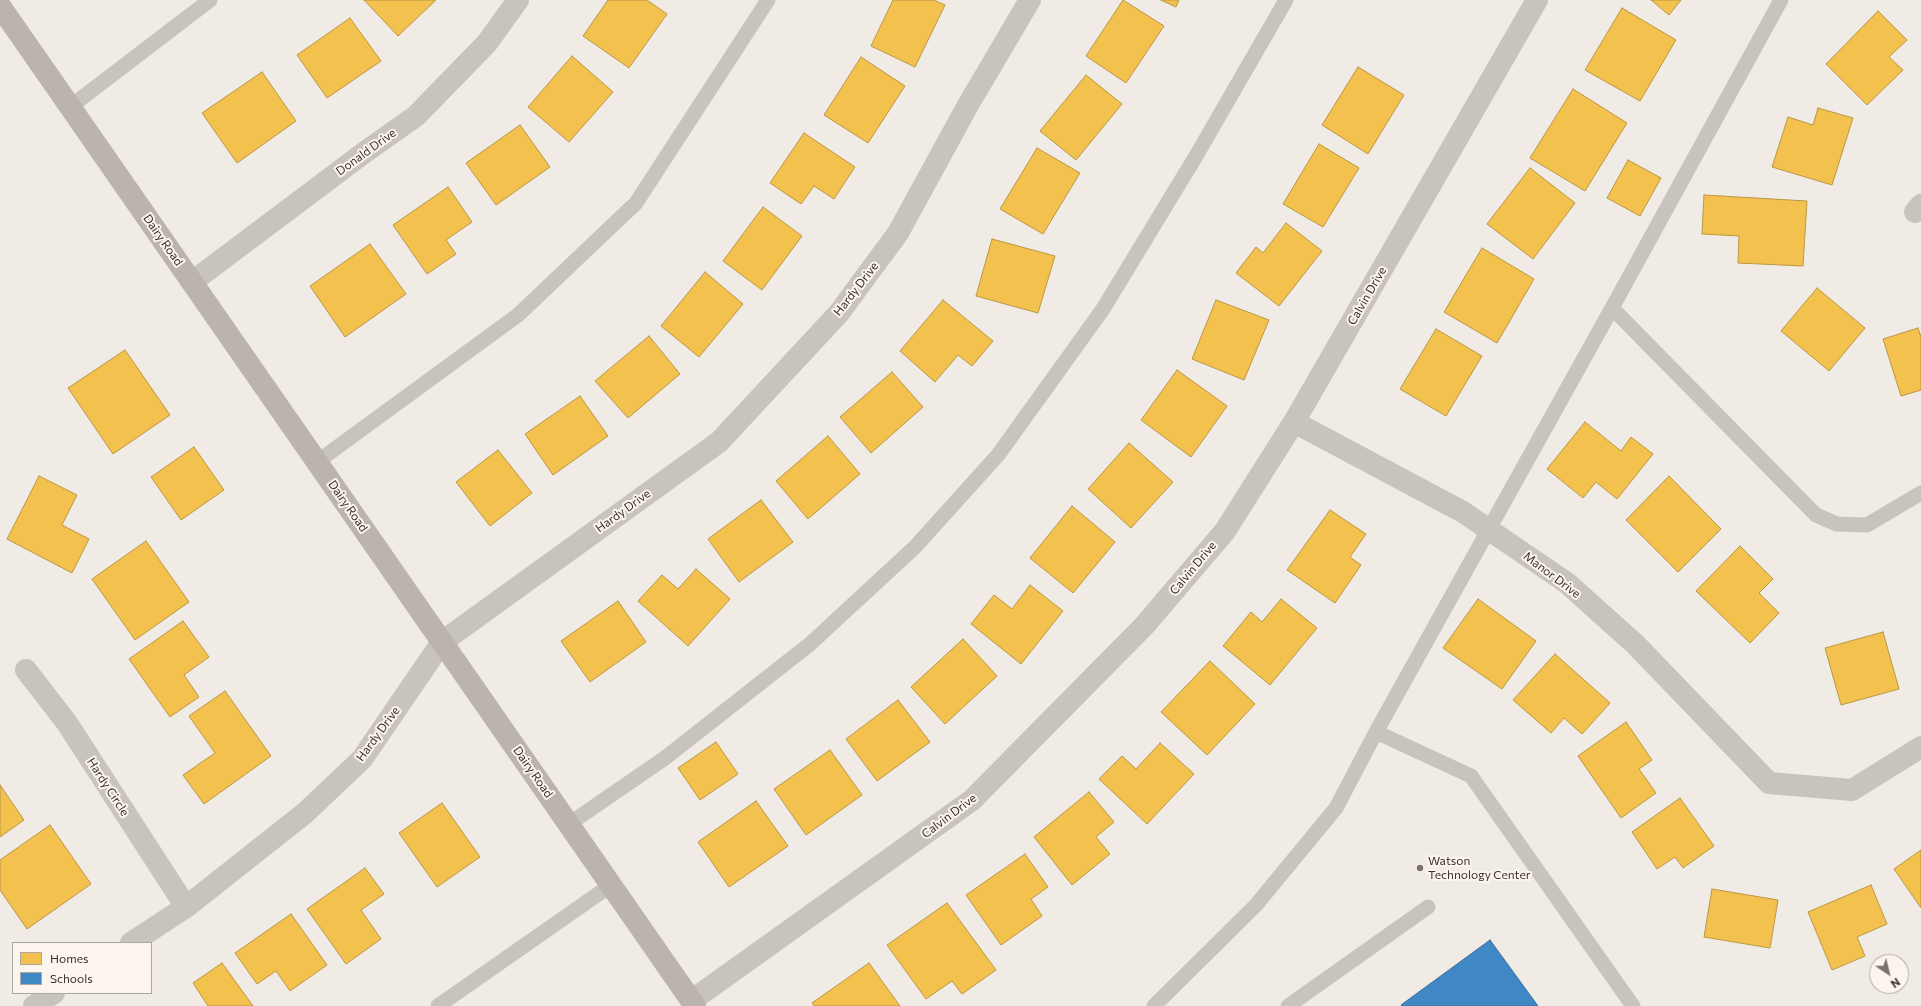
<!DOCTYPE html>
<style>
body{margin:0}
#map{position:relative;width:1921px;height:1006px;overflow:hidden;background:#f0ebe5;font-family:Commissioner,sans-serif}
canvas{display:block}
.legend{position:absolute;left:12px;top:942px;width:140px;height:52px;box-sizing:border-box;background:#fbf5ee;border:1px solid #aea6a0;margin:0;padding:5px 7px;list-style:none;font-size:12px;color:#3b302b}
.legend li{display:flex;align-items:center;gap:8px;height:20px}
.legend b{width:20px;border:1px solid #aea6a0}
.north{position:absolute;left:1869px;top:954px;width:40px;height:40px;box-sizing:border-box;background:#fbf5ee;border:1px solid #aea6a0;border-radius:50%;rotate:145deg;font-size:11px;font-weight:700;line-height:16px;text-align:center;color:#3b302b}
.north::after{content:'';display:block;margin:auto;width:14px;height:18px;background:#7a716c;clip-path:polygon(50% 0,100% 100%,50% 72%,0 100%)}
</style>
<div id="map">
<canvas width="1921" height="1006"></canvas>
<ul class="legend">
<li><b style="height:11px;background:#f2c14e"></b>Homes</li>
<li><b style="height:11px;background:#3f88c5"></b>Schools</li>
</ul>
<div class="north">N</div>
</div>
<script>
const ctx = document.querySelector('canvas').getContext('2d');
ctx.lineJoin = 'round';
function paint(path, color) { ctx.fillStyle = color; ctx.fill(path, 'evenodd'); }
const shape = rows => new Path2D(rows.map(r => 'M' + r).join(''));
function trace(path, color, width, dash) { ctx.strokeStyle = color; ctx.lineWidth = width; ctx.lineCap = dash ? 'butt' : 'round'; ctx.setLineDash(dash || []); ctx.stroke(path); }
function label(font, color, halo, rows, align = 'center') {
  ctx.font = font + ' Commissioner,sans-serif'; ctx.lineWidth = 4; ctx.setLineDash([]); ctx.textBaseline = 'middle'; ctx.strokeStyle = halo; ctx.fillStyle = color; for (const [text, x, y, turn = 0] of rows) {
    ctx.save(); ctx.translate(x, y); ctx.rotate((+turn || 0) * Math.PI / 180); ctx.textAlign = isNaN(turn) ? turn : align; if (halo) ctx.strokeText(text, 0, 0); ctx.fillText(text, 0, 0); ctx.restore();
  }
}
const homes = shape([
 [364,0,436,0,398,36,364,0],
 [608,0,647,0,667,14,629,68,583,36,608,0],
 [893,0,934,0,945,5,915,67,871,46,893,0],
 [1123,0,1164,26,1126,83,1086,56,1123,0],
 [1161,0,1179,0,1176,7,1161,0],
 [1651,0,1681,0,1669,15,1651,0],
 [1622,8,1676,40,1640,101,1585,70,1622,8],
 [1878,11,1907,40,1889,57,1903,70,1867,105,1826,64,1878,11],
 [350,18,381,61,327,98,297,55,350,18],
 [572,56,613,92,569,142,528,107,572,56],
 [861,57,905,86,868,143,824,115,861,57],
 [1358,67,1404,95,1368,154,1322,125,1358,67],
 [262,72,296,121,237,163,202,113,262,72],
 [1086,75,1122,104,1076,160,1040,131,1086,75],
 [1573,89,1627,123,1585,191,1530,158,1573,89],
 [1818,108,1853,118,1832,185,1772,167,1788,117,1813,125,1818,108],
 [520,125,550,167,496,205,466,163,520,125],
 [804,133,855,167,834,199,814,186,801,204,770,183,804,133],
 [1319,144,1359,168,1323,227,1283,204,1319,144],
 [1037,148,1080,173,1043,234,1000,209,1037,148],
 [1628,160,1661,178,1640,216,1607,198,1628,160],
 [1530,168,1575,203,1533,259,1487,224,1530,168],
 [448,187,472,222,446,240,456,254,427,274,393,225,448,187],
 [1704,195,1807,201,1803,266,1738,263,1739,236,1702,234,1704,195],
 [763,207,802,236,762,290,723,261,763,207],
 [1286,223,1322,251,1279,306,1236,273,1256,247,1263,253,1286,223],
 [992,239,1055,256,1038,313,976,296,992,239],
 [370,244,406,294,345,337,310,286,370,244],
 [1482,248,1534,279,1497,343,1444,312,1482,248],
 [705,272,743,304,699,357,661,326,705,272],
 [1817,288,1865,328,1829,371,1781,331,1817,288],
 [943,300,993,341,972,366,958,355,935,382,900,351,943,300],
 [1216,300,1269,320,1244,380,1192,359,1216,300],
 [1918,328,1921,337,1921,390,1901,396,1883,339,1918,328],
 [1436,329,1482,356,1446,416,1400,389,1436,329],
 [649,336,680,374,628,418,595,381,649,336],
 [125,350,170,415,113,454,68,388,125,350],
 [1177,370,1227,406,1191,457,1141,420,1177,370],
 [892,372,923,407,871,453,840,417,892,372],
 [580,396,608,436,553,475,525,434,580,396],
 [1585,422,1621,451,1631,437,1653,454,1617,499,1596,482,1583,498,1547,469,1585,422],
 [828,436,860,474,808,519,776,481,828,436],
 [1129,443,1173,482,1131,528,1088,489,1129,443],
 [194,447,224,490,181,520,151,477,194,447],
 [498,450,532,493,490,526,456,482,498,450],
 [39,476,77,495,62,525,89,539,72,573,7,539,39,476],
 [1669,476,1721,529,1678,572,1626,520,1669,476],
 [761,500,793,542,739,582,708,539,761,500],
 [1072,506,1115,542,1073,593,1030,558,1072,506],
 [1330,510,1366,534,1350,557,1361,565,1335,603,1287,570,1330,510],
 [146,541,189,602,135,640,92,579,146,541],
 [1740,546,1773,579,1759,593,1779,613,1750,643,1696,591,1740,546],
 [696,569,730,599,688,646,638,601,662,575,678,589,696,569],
 [1030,585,1063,611,1021,664,971,624,994,595,1012,609,1030,585],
 [1281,599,1317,628,1270,685,1223,646,1251,612,1262,622,1281,599],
 [1478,599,1536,641,1502,689,1443,648,1478,599],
 [618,601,646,642,590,682,561,641,618,601],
 [183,621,209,657,184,675,199,697,170,717,129,659,183,621],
 [1883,632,1899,689,1841,705,1825,648,1883,632],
 [963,639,997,676,945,724,911,687,963,639],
 [1555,654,1610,703,1582,734,1564,718,1551,733,1513,700,1555,654],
 [1210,661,1255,704,1207,755,1161,712,1210,661],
 [225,691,271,756,204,804,183,775,215,753,189,716,225,691],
 [898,700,930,742,877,781,846,739,898,700],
 [1626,722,1652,760,1639,769,1656,793,1621,818,1578,756,1626,722],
 [716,742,738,774,700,800,678,768,716,742],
 [1160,743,1194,774,1147,824,1099,779,1122,756,1136,769,1160,743],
 [830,750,862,795,806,835,774,789,830,750],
 [0,785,24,820,0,837,0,785],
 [1089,792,1114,822,1096,837,1110,854,1072,885,1034,837,1089,792],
 [1680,798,1714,846,1683,868,1675,857,1657,869,1632,832,1680,798],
 [756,801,788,846,729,887,698,842,756,801],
 [442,803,480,857,437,887,399,833,442,803],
 [50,825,91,884,27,929,0,890,0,860,50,825],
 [1921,850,1921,908,1894,869,1921,850],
 [1025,854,1048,887,1031,899,1042,916,1001,945,966,895,1025,854],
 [365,868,384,894,361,910,381,939,346,964,307,909,365,868],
 [1871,885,1887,924,1857,937,1865,956,1832,970,1808,912,1871,885],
 [1712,889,1778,900,1770,948,1704,937,1712,889],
 [947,903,996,970,962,994,952,981,926,999,887,945,947,903],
 [291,914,327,965,290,991,276,971,257,984,235,953,291,914],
 [222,963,253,1006,208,1006,193,983,222,963],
 [869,963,900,1006,814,1006,812,1003,869,963]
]);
paint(homes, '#f2c14e');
trace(homes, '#bb9644', 1);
const schools = shape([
 [1490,940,1538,1006,1402,1006,1401,1005,1490,940]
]);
paint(schools, '#3f88c5');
trace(schools, '#3e6e97', 1);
trace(shape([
 [70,107,210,0],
 [1612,308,1781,0],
 [317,462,518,315,636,203,768,0],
 [569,824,665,758,810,644,915,547,998,455,1103,309,1196,156,1286,0],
 [438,1006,611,885],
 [1154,1006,1256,905,1336,808,1376,732],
 [1288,1006,1428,907],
 [1633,1006,1471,776,1376,732,1612,308,1816,515,1837,524,1867,525,1921,493]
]), '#c9c3be', 15);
trace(shape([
 [1915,212,1921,205],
 [192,282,365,152,416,116,487,43,518,0],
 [1294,422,1463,512,1567,583,1635,644,1769,783,1852,790,1921,747],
 [26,670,67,723,186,907],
 [131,943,186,907,305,813,362,759,442,642,719,442,839,313,898,233,968,105,1030,0],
 [691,1001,972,800,1144,626,1225,531,1294,422,1537,0],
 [34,1006,54,993]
]), '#c9c3be', 22);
trace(shape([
 [0,6,695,1006]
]), '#bab3ae', 22);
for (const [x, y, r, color] of [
 [1420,868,4,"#7a716c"]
]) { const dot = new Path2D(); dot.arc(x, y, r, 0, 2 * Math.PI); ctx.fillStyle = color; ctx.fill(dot); trace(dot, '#fbf5ee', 1.5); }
label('12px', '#3b302b', '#fbf5ee', [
 ["Donald Drive",366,152,-36],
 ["Dairy Road",163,240,55],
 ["Hardy Drive",856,289,-52],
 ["Calvin Drive",1367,296,-60],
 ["Dairy Road",348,506,55],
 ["Hardy Drive",623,511,-36],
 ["Calvin Drive",1193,568,-50],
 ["Manor Drive",1552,575,37],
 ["Hardy Drive",378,734,-54],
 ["Dairy Road",533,772,55],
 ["Hardy Circle",108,787,57],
 ["Calvin Drive",949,816,-37]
]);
label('12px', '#3b302b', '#fbf5ee', [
 ["Watson",1428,861],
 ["Technology Center",1428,875]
], 'left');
</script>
